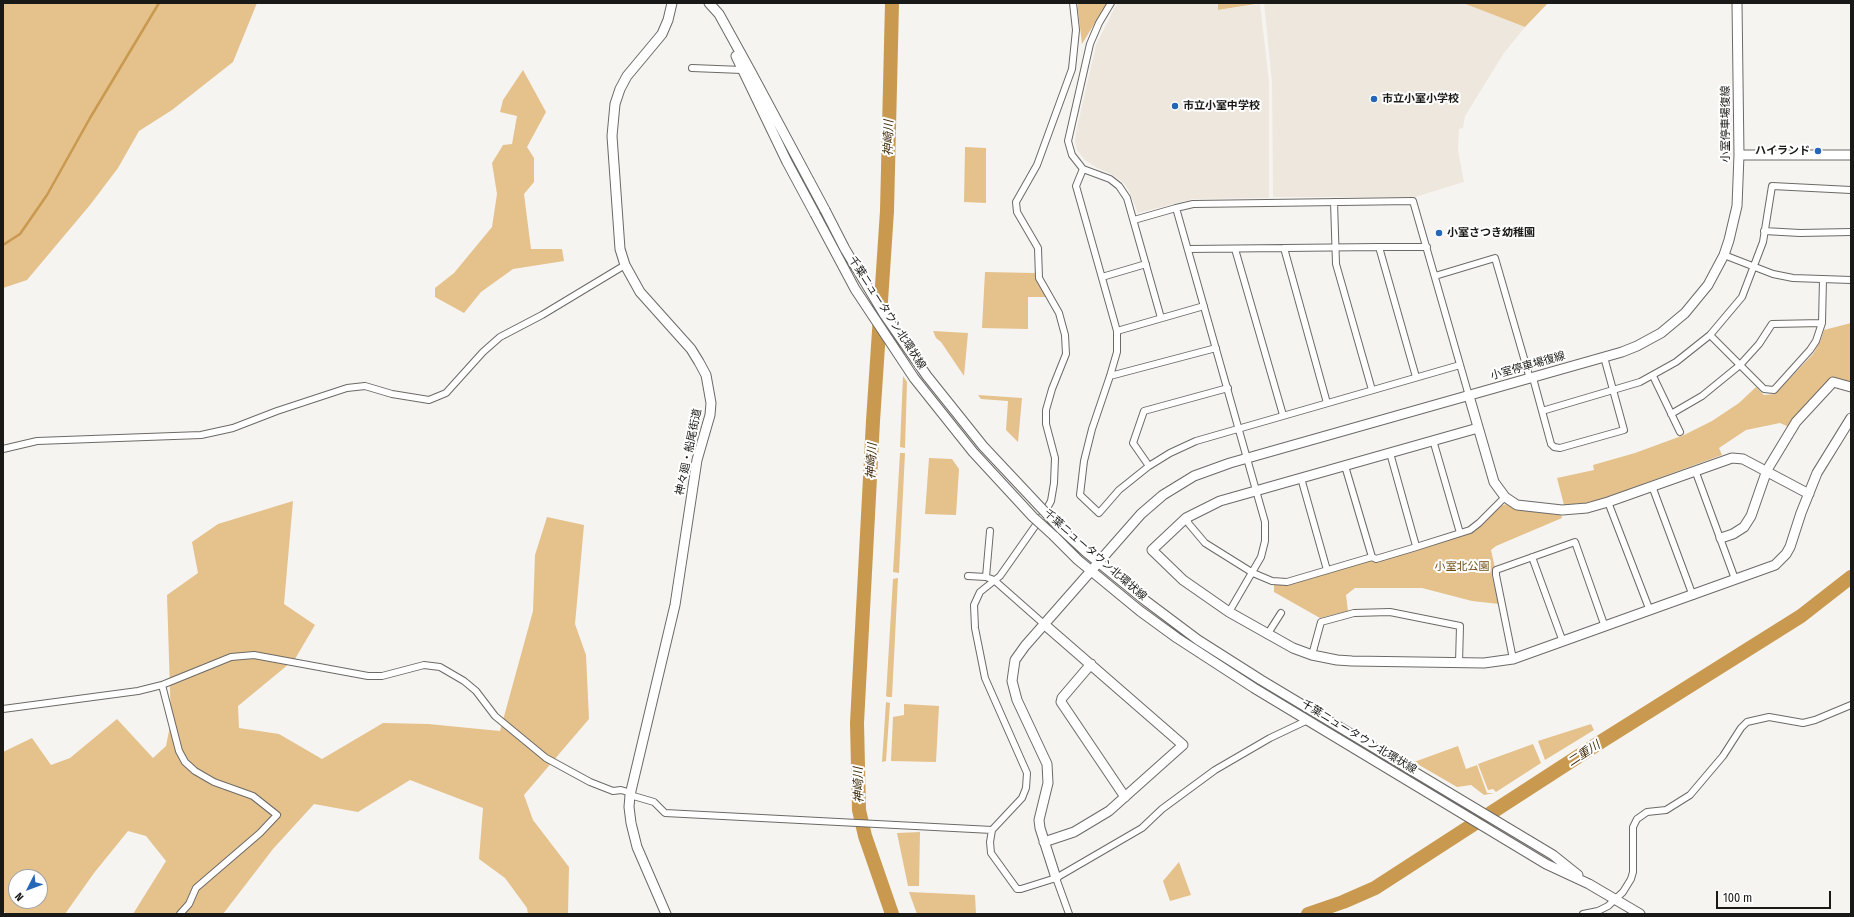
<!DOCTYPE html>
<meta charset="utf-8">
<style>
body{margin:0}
#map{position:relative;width:1854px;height:917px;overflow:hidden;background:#f6f4f1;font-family:"Fira Sans Condensed",sans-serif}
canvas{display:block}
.frame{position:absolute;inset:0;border:4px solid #191918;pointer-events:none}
.north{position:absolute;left:8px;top:869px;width:40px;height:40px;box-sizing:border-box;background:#fff;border:1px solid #a3a3a3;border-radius:50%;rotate:228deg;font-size:11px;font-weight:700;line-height:16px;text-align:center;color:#191918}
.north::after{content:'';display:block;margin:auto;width:14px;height:18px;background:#2566b8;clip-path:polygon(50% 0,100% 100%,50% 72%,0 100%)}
.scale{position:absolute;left:1716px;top:891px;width:115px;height:18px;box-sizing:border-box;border:2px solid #191918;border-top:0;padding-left:5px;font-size:12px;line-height:14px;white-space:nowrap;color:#191918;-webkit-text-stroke:3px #fff;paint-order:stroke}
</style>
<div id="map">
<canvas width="1854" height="917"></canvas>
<div class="frame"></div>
<div class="north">N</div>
<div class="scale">100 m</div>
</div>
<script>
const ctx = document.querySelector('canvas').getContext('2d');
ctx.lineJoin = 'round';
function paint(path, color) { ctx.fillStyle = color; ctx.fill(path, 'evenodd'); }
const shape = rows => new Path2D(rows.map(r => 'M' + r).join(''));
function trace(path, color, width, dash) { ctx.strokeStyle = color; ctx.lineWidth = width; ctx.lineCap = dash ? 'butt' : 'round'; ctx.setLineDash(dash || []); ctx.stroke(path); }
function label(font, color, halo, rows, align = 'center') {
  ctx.font = font + ' "Fira Sans Condensed","Noto Sans JP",sans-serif'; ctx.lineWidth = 4; ctx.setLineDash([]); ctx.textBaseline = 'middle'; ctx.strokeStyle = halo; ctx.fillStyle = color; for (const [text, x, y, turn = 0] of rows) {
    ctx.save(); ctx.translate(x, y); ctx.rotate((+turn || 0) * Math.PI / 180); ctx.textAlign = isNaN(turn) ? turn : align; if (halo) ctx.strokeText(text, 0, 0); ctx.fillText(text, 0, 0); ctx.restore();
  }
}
paint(shape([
 [1117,3,1218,3,1219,10,1260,4,1269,81,1269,198,1193,199,1138,213,1129,191,1123,182,1111,174,1097,168,1085,160,1077,150,1075,142,1076,132,1096,45],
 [1264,3,1463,3,1525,27,1504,53,1465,116,1463,128,1459,129,1458,150,1464,182,1415,197,1273,197,1272,82]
]), '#eee7dd');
paint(shape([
 [3,3,257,3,233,62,172,110,139,131,118,168,90,205,27,280,3,288],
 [1078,3,1107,3,1082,44,1078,10],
 [1218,3,1262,3,1218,10],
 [1463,3,1548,3,1525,27],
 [523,70,546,112,527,147,534,158,534,182,524,194,531,249,562,249,564,261,513,269,481,292,464,313,435,297,435,288,454,273,492,227,497,194,492,163,503,145,512,144,517,116,500,112,503,100],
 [965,147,986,148,986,203,964,202],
 [985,272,1035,273,1038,284,1047,297,1028,297,1028,329,982,328],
 [1851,323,1851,383,1831,378,1789,427,1780,423,1746,430,1719,448,1722,455,1607,497,1585,503,1564,505,1557,478,1594,470,1593,465,1635,453,1684,435,1712,421,1739,403,1756,387,1764,395,1775,394,1813,354,1820,342,1824,330],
 [933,331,968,333,964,376,941,342,936,338],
 [903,376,907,382,905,448,900,447,900,446],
 [978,395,1022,398,1018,442,1006,430,1008,401,981,399],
 [900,453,905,453,899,573,893,572],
 [929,458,952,459,959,469,956,515,925,514],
 [293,501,284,604,315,625,295,659,238,706,239,728,279,734,322,759,383,723,428,724,500,731,533,611,535,555,547,517,584,525,575,624,586,655,589,719,524,795,533,820,569,867,568,914,528,914,527,908,505,878,479,859,483,808,410,780,358,812,314,804,273,849,223,914,133,914,166,861,146,836,128,831,94,873,65,914,7,914,3,911,3,752,32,738,51,765,70,758,117,719,153,758,166,746,171,721,167,595,198,573,192,542,218,524],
 [16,877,40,877,40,901,16,901],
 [1506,504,1517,510,1561,515,1562,518,1496,546,1491,550,1495,568,1492,576,1499,604,1472,601,1422,588,1355,588,1346,595,1348,611,1320,618,1274,592,1274,585,1283,585,1462,536,1474,530,1501,506],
 [898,578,892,697,888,697,886,696,893,579],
 [886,702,890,703,886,761,882,762],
 [904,704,939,706,936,762,891,761,893,717,904,715],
 [1591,724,1594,730,1545,760,1538,741],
 [1533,744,1541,763,1496,792,1493,789,1488,790,1478,764],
 [1458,746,1466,769,1477,765,1487,793,1494,793,1484,795,1471,785,1457,787,1414,762],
 [920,832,919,886,908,886,897,833],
 [1179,862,1191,895,1170,901,1163,881],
 [909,892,975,895,976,914,917,914]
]), '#e5c18c');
trace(shape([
 [3,245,20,234,47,195,90,118,159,3]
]), '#c9994f', 2.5);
trace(shape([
 [892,3,887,211,873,421,857,723,859,810,865,836,892,914],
 [1308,914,1343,902,1375,888,1602,741,1801,616,1851,577]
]), '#c9994f', 14);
const street = shape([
 [1073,3,1076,30,1072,69,1037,165,1016,202,1017,212,1038,248,1039,278,1059,313,1065,335,1066,354,1052,389,1046,410,1046,424,1055,458,1054,483,1051,501,1045,512,1000,576,980,592,974,605,975,628,985,678,1027,773,1026,788,1022,798,992,830,990,842,991,853,1017,889,1021,889,1056,878,1142,828,1162,809,1215,770,1270,738,1308,720],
 [1111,3,1099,23,1090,44,1068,141,1072,155,1083,169,1110,179,1119,186,1127,198,1161,318],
 [692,68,742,70],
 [1083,169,1076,186,1117,331,1117,352,1110,376,1092,429,1084,461,1080,495,1099,513,1119,490,1149,466,1170,453,1196,441,1460,365],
 [1334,202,1336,264,1372,390],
 [1176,208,1193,204,1413,201,1469,396],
 [1134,220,1176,208,1265,522,1265,541,1261,557,1229,612],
 [1764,231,1800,233,1851,232],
 [1379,247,1427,247],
 [1284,248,1327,403],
 [1188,249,1379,247,1416,377],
 [1235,249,1283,415],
 [1724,255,1773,274,1793,278,1851,280],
 [1435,276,1495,258,1530,379],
 [1102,277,1146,264],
 [1117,331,1204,306],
 [1710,335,1764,389,1774,390,1810,350,1816,341,1822,323,1823,279],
 [1110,376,1216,348],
 [1653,376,1680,432],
 [1533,378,1551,444,1554,447,1560,448,1624,430,1604,357],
 [1542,411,1640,382,1676,362,1710,335,1742,297,1763,242,1772,186,1851,190],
 [1671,414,1702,396,1740,365,1759,344,1772,324,1822,323],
 [1433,440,1460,533],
 [3,449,37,441,201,435,233,428,277,411,347,388,365,386,392,394,429,400,446,393,483,352,500,337,542,315,625,265],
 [1390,453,1416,546],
 [1149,466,1133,443,1144,411,1228,388],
 [1345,466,1372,557],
 [1695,470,1735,579],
 [1301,478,1327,570],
 [1652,486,1693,596],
 [1608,502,1650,611],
 [1186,518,1189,524,1205,543,1253,573,1272,581,1287,582,1372,557,1376,559,1413,548,1470,530,1479,523,1505,497],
 [1532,557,1563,642],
 [968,576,986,577,994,580,1045,625],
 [986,577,990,531],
 [1267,635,1281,613],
 [1312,655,1321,622,1354,613,1390,612,1460,626,1459,663],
 [1513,659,1496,575,1496,570,1575,542,1605,627],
 [162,685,179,751,185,762,195,771,214,782,253,796,277,815,260,833,196,888,189,904,180,914],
 [3,709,138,691,162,685,231,657,254,655,368,676,382,676,424,665,440,667,464,681,476,691,495,716,546,758,590,782,613,791,621,790,631,793],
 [630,795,654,802,665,813,992,830],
 [1056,878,1069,914],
 [1583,914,1598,911,1608,906,1623,892,1631,879,1633,872,1633,827,1637,819,1647,812,1666,810,1690,795,1723,756,1741,728,1747,722,1769,717,1803,723,1815,720,1851,705]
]);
const secondary = shape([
 [709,3,719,14,751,72,825,210],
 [736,56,787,162,815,214],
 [1739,155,1851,155],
 [1469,396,1494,482,1505,497,1517,505,1562,510,1587,508,1608,502,1732,458,1743,459,1809,494],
 [1478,428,1220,501,1186,518,1152,550,1183,580,1229,612,1293,648,1312,655,1337,660,1352,661,1484,663,1513,659,1775,565,1786,554,1790,547,1801,513,1817,473,1851,418],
 [1060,528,1086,552,1146,601,1198,640,1261,680,1553,855,1578,875],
 [1054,536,1078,560,1140,611,1177,638,1254,688,1546,864,1589,884,1640,914],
 [1721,538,1733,534,1744,527,1751,516,1767,470,1796,422,1833,382,1851,387],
 [1091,664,1062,698,1061,702,1125,797],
 [1044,842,1074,832,1109,811,1183,745,1045,625],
 [1056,878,1040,828,1039,820,1048,783,1047,764,1017,700,1012,681,1015,660,1025,646,1141,514,1163,495,1194,476,1230,463,1622,352,1637,346,1661,333,1685,313,1708,285,1724,255,1729,240,1737,206,1739,155,1737,3],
 [666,914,637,847,631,823,629,807,630,795,675,605,697,460,710,415,711,403,706,375,699,362,691,349,640,292,625,265,620,249,612,136,615,104,620,89,627,76,662,34,668,20,672,3]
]);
trace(street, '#6c6a67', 8);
trace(secondary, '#6c6a67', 11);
trace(street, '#fff', 6);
trace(secondary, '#fff', 9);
const secondaryBridge = shape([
 [825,210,845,249,884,314,927,376,983,446,1060,528],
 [815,214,855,289,914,378,973,452,1033,517,1054,536]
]);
trace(secondaryBridge, '#6c6a67', 11, []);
trace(secondaryBridge, '#fff', 9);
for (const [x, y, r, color] of [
 [1374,99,4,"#2566b8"],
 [1175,106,4,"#2566b8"],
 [1818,151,4,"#2566b8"],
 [1439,233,4,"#2566b8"]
]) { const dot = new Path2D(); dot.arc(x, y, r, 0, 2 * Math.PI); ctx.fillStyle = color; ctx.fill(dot); trace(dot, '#fff', 1.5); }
label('bold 11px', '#191918', '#fff', [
 ["市立小室小学校",1382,99],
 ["市立小室中学校",1183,106],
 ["ハイランド",1810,151,"right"],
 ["小室さつき幼稚園",1447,233]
], 'left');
label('11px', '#191918', '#fff', [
 ["小室停車場復線",1726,124,-90],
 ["千葉ニュータウン北環状線",887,313,57],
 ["小室停車場復線",1528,366,-16],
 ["神々廻・船尾街道",689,452,-78],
 ["千葉ニュータウン北環状線",1095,555,41],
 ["千葉ニュータウン北環状線",1359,737,31]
]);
label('11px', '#6f4e16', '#fff', [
 ["小室北公園",1462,567]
]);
label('italic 12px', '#44300f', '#fff', [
 ["神崎川",889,138,-89],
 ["神崎川",872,461,-87],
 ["二重川",1584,754,-33],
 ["神崎川",859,785,-91]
]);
</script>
